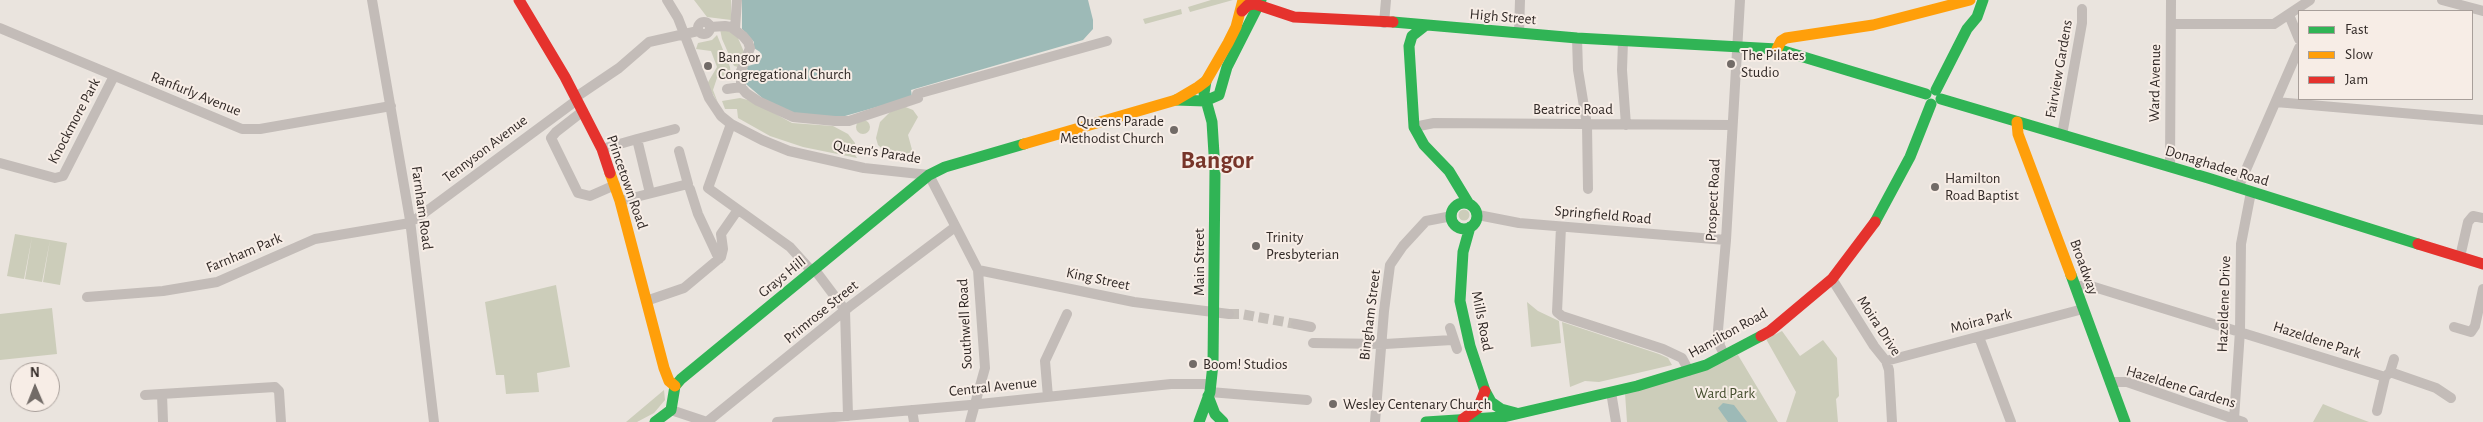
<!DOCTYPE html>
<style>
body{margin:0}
#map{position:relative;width:2483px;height:422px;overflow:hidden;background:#eae4de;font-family:"Alegreya Sans",sans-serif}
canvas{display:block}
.legend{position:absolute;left:2298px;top:10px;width:175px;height:90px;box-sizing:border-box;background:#f7ede6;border:1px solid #a89f9a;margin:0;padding:6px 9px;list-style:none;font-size:15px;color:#322a27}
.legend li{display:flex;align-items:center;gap:10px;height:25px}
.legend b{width:25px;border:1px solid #a89f9a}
.north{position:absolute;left:10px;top:362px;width:50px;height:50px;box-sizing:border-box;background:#f7ede6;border:1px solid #a89f9a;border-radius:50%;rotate:359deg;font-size:14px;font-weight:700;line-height:20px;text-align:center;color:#322a27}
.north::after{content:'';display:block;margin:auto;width:18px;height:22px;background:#726b67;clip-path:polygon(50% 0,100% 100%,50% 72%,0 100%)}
</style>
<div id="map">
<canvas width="2483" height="422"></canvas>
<ul class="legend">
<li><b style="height:6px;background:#30b455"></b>Fast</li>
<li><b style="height:6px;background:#ff9f0a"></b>Slow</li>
<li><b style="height:6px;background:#e5322d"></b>Jam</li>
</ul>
<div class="north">N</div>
</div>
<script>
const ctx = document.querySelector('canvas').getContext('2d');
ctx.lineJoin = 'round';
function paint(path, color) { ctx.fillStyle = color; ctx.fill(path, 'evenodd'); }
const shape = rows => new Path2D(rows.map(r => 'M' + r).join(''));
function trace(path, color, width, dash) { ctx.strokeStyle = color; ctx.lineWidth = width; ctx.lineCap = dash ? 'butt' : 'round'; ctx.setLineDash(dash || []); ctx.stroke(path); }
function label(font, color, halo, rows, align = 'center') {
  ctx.font = font + ' "Alegreya Sans",sans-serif'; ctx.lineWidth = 4; ctx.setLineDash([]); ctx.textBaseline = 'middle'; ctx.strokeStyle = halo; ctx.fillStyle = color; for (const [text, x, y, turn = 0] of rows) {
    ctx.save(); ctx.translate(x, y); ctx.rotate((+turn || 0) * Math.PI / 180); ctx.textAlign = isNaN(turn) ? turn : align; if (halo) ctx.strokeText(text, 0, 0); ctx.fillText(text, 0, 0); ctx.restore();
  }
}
paint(shape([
 [694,0,731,0,731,20,707,17],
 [1211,0,1233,0,1190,12,1188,7],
 [1181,9,1182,14,1145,24,1143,19],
 [720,29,736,33,738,38,744,52,738,67,734,66,722,39],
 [717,35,730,67,731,78,717,78,713,90,718,103,707,84,717,67,711,51,696,49,698,43,712,40],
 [740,98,752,101,792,123,833,126,848,134,855,143,855,149,852,150,857,158,803,147,770,136,738,118,737,109,725,109,722,101],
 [903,106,913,110,918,117,908,135,914,157,911,162,890,156,878,145,876,138,880,122,893,109],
 '856 127a7 7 0 1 1 14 0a7 7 0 1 1-14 0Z',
 '1458.5 215a5.5 5.5 0 1 1 11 0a5.5 5.5 0 1 1-11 0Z',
 [15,234,32,237,24,279,7,276],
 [32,237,50,240,42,282,25,279],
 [50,240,67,243,60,285,43,282],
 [556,285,570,367,537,373,539,392,506,394,504,375,496,375,485,302],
 [1527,302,1538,311,1559,321,1561,343,1531,347],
 [52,308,57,354,0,360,0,314],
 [1562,322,1659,354,1668,358,1672,365,1599,382,1585,381,1570,387],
 [1782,331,1800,356,1823,340,1837,358,1839,396,1836,399,1838,422,1786,422,1796,392,1766,339],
 [1738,355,1778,422,1627,422,1625,393],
 [664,390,665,400,654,413,637,422,626,422],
 [2323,404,2345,413,2369,422,2313,422]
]), '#cccdba');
paint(shape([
 [742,0,1088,0,1093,20,1093,29,1083,40,911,90,912,97,845,116,828,117,798,115,767,102,746,84,744,75,748,66,759,63,762,57,760,52,754,48,754,42,742,29],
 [1723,403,1734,405,1747,422,1728,422,1718,408]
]), '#9dbab7');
trace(shape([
 [1229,314,1241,314,1296,324]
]), '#c5bfb9', 10, [10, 5]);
trace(shape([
 [372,0,410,220,434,422],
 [667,0,678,18,709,98,721,116,731,124,762,140,789,151,864,168,929,175,978,270,985,368,970,422],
 [2442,0,2483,11],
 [2289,15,2299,39],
 '698 28a6 6 0 1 1 12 0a6 6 0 1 1-12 0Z',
 [1384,23,1386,0],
 [2171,24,2274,24,2310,0],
 [710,27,725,26,731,27,743,36,748,42,750,48,741,71,741,87,746,93,758,101,793,117,835,121,849,121,918,98,917,94,1107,41],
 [0,28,242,129,260,129,391,106],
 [735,29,737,0],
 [1519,33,1520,0],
 [1577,38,1578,70,1587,125,1588,189],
 [1623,41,1622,70,1626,125],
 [727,89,741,87],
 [576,97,619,68,649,42,698,31],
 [2276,102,2483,120],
 [583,111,556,132,551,138,578,193,590,196,615,185],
 [731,124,708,188,790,247,808,267,818,274,845,310,848,416],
 [1414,127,1434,123,1732,125],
 [2062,135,2082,23,2082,9],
 [637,139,675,129],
 [602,149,637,139,650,193],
 [0,163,55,178,63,176,114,76],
 [2170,167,2171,0],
 [2238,188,2299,48],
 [690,189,698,214,719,259],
 [620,201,688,184,679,151],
 [1478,215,1519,223,1726,240],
 [410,220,416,219,577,100],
 [1561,227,1557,312,1562,316,1663,349,1682,358,1689,371],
 [2460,257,2468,222,2473,216,2483,218],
 [978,270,1134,302,1229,314],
 [1832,279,1874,346,1886,361,1889,370,1892,422],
 [2076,286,2091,286,2385,377],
 [87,297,163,291,217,282,315,239,410,223],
 [646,301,684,288,721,257,723,249,721,234,737,211],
 [1296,324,1311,327],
 [2454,327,2471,332,2475,326,2483,289],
 [1450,328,1457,349],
 [1979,337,2011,422],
 [1313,343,1385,344,1452,340],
 [1724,354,1720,346,1718,330,1726,240,1740,0],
 [1886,361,2083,309],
 [2390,372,2436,388,2451,398],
 [2110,382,2127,382,2243,422],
 [1210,392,1307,400],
 [1611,392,1616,422],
 [162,394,163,422],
 [145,395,275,387,279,391,281,422],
 [1048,397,1045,361,1067,314],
 [671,410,707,422],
 [912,410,914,422],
 [2377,411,2385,377,2390,372,2394,359],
 [2234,419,2240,331,2241,244,2251,192],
 [707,422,849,307,955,227],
 [777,422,970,405,1171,384,1206,384,1210,388],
 [1375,422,1384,311,1390,265,1403,246,1426,221,1452,216]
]), '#c3bcb8', 10);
trace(shape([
 [1393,22,1577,38,1777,49,1926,94],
 [1426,25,1412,36,1409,46,1414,127,1424,145,1449,171,1469,204],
 [1936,90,1967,29,1977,17,1983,0],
 [1941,99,2208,178,2418,244],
 [1176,100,1205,101,1219,95,1227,67,1261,0],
 '1451 216a13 13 0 1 1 26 0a13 13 0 1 1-26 0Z',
 [1875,222,1910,157,1931,104],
 [1470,227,1463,252,1460,301,1470,346,1485,391,1491,402,1501,409,1516,413],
 [2071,275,2125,422],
 [1208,396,1215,414,1223,422],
 [655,422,671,410,675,386,681,379,929,175,945,167,1024,144],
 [1199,422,1210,392,1213,364,1215,170,1212,122,1204,93,1206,81],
 [1426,422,1503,417,1637,386,1706,365,1761,336]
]), '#30b455', 11);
trace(shape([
 [1777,49,1781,41,1786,38,1873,25,1970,0],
 [2017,122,2018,134,2071,275],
 [1024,144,1176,100,1198,87,1206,81,1228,43,1236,27,1243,0],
 [610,173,620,201,664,368,669,381,675,386]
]), '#ff9f0a', 11);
trace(shape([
 [519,0,565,77,602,149,610,173],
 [1242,11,1248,5,1255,4,1294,17,1393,22],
 [2418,244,2483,264],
 [1761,336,1770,331,1832,279,1875,222],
 [1463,419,1478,408,1485,391]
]), '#e5322d', 11);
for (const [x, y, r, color] of [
 [1731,64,5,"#726b67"],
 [708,66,5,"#726b67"],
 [1174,130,5,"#726b67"],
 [1935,187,5,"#726b67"],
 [1256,246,5,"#726b67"],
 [1193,364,5,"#726b67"],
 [1333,404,5,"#726b67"]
]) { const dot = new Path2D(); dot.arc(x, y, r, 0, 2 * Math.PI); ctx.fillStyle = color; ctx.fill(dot); trace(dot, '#f7ede6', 2); }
label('15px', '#322a27', '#f7ede6', [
 ["High Street",1503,17,5],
 ["Fairview Gardens",2059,69,-80],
 ["Ward Avenue",2155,83,-89],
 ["Ranfurly Avenue",196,94,22],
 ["Beatrice Road",1573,109],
 ["Knockmore Park",74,121,-62],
 ["Tennyson Avenue",485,149,-37],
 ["Queen's Parade",877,152,9],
 ["Donaghadee Road",2217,166,17],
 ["Princetown Road",627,182,71],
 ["Prospect Road",1713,200,-87],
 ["Farnham Road",422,208,82],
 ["Springfield Road",1603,215,5],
 ["Farnham Park",244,253,-23],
 ["Main Street",1199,262,-90],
 ["Broadway",2084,267,70],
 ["Grays Hill",782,277,-39],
 ["King Street",1098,279,12],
 ["Hazeldene Drive",2224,304,-88],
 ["Primrose Street",821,312,-39],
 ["Bingham Street",1370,315,-83],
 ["Mills Road",1482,321,79],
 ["Moira Park",1981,321,-14],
 ["Southwell Road",965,324,-93],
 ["Moira Drive",1879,326,57],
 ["Hamilton Road",1728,333,-29],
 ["Hazeldene Park",2317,340,18],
 ["Central Avenue",993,387,-6],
 ["Hazeldene Gardens",2181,387,17]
]);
label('15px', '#322a27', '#f7ede6', [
 ["The Pilates",1741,55],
 ["Studio",1741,72],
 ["Bangor",718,57],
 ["Congregational Church",718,74],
 ["Queens Parade",1164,121,"right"],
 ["Methodist Church",1164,138,"right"],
 ["Hamilton",1945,178],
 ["Road Baptist",1945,195],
 ["Trinity",1266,237],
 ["Presbyterian",1266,254],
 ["Boom! Studios",1203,364],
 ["Wesley Centenary Church",1343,404]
], 'left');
label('15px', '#454e2e', '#f7ede6', [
 ["Ward Park",1725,393]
]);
label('bold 25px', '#783529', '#f7ede6', [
 ["Bangor",1217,160]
]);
</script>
